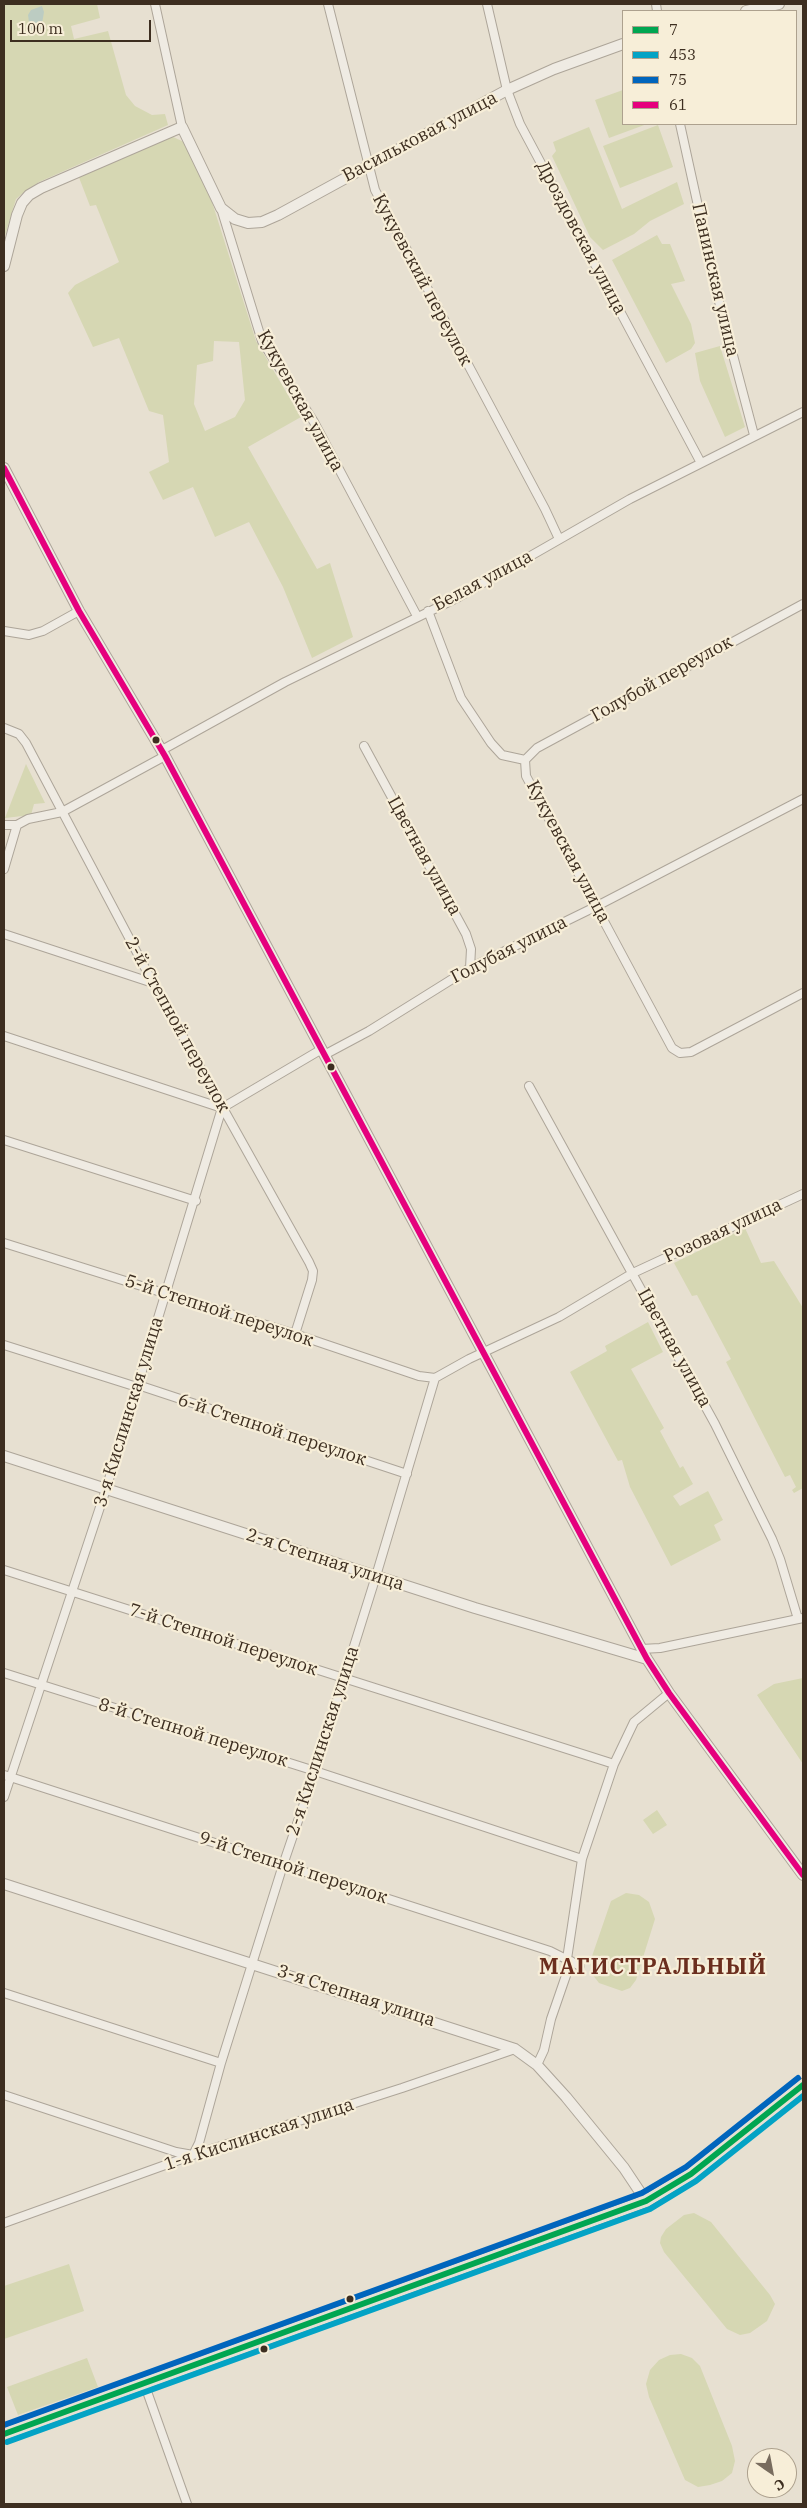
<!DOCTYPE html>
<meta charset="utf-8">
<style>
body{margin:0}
#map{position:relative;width:807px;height:2508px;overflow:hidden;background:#e7e0d1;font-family:"IBM Plex Serif",serif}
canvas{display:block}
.frame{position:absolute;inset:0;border:5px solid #3d2e20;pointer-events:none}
.legend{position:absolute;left:622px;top:10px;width:175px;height:115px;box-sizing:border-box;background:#f7eed8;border:1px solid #ada18e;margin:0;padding:6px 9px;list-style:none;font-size:15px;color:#3d2e20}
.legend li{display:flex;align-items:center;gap:10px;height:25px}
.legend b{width:25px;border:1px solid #ada18e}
.north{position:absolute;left:747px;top:2448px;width:50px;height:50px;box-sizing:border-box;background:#f7eed8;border:1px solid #ada18e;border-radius:50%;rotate:147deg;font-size:14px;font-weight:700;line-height:20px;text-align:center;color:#3d2e20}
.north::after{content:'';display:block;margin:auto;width:18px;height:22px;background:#786c5e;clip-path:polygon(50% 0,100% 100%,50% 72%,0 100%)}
.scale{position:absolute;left:10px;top:20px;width:141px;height:22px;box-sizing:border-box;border:2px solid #3d2e20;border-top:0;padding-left:6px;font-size:15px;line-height:18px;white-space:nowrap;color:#3d2e20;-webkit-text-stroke:4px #f7eed8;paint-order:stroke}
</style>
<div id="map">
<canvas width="807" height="2508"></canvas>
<div class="frame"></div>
<ul class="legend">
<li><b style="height:6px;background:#00a651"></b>7</li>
<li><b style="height:6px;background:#03a3c5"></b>453</li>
<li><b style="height:6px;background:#0065bd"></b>75</li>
<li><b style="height:6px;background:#e5007d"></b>61</li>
</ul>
<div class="north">С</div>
<div class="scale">100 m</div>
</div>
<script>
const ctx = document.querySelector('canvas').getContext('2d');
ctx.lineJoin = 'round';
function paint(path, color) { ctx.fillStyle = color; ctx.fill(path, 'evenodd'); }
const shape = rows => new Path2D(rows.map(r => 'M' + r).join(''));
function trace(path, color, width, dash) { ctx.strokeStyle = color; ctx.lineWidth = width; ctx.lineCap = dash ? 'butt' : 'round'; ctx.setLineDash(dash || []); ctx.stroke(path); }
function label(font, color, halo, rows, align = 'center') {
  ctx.font = font + ' "IBM Plex Serif",serif'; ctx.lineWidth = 4.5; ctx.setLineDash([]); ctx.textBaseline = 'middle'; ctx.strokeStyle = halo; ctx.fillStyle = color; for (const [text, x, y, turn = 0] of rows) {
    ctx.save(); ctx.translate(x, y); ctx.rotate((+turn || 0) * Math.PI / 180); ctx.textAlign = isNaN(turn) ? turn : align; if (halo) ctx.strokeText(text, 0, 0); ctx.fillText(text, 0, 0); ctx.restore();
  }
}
paint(shape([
 [4,4,97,4,100,18,71,26,74,39,108,31,126,95,135,106,152,115,165,114,168,125,39,182,24,192,16,199,4,239],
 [623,90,623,124,647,124,609,138,595,100],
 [658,125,673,167,620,188,603,146],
 [589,127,622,209,677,182,684,204,650,221,634,234,603,250,590,237,552,156,556,151,553,142],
 [171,136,184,142,212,202,256,341,301,417,248,447,317,569,330,563,353,637,312,658,283,587,249,522,215,537,193,487,163,500,149,472,169,462,163,415,149,411,119,338,93,347,68,293,75,285,119,262,96,205,90,206,78,175],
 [214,341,239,342,245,400,235,417,205,431,194,404,197,365,213,361],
 [657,235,662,244,670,244,685,281,671,284,691,324,695,343,691,349,666,363,612,260],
 [720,346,745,427,725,437,700,381,695,353],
 [26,764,45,803,34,804,31,815,5,818],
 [745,1228,761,1263,774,1261,803,1308,803,1488,794,1493,792,1490,796,1487,790,1475,785,1477,726,1362,731,1359,697,1295,692,1296,674,1263],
 [648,1322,663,1352,631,1369,664,1428,660,1431,680,1468,683,1466,693,1484,673,1496,680,1506,708,1491,723,1520,714,1525,721,1540,671,1566,630,1487,622,1460,618,1461,570,1372,607,1351,605,1346],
 [803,1678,803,1764,757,1695,774,1684],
 [657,1810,667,1825,653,1834,643,1820],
 [626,1893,639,1895,649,1902,655,1919,636,1980,630,1988,622,1991,599,1983,592,1974,590,1962,611,1901],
 [694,2213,711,2222,770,2295,775,2304,767,2321,750,2333,740,2335,727,2329,664,2252,660,2243,661,2237,666,2229,684,2215],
 [69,2264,84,2311,4,2339,4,2286],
 [681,2354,692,2358,700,2366,732,2446,735,2461,732,2473,722,2481,710,2485,698,2487,685,2480,649,2397,646,2384,650,2370,659,2360,670,2355],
 [87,2358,98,2387,18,2415,7,2387]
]), '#d6d7b3');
paint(shape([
 [42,6,44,12,41,29,33,32,30,29,28,15,31,10]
]), '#bcccc2');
const minor = shape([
 [155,4,182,127],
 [328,4,375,190,545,509,559,539],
 [487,4,507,90,520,124,701,463],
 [656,4,657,11],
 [680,124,720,306,754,435],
 [221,208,262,341,314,422,417,616],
 [428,611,461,698,491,743,502,755,525,760,526,776,672,1048,680,1053,691,1052,803,993],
 [4,631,29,635,43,631,79,611],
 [4,728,19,734,26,743,153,983,309,1262,313,1271,312,1280,295,1334],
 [364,746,466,934,471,949,470,968],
 [162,750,285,682,457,598,630,499,803,412],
 [525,760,537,748,803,604],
 [4,825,17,825],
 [4,869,17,825,28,819,62,812,165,756],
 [4,934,153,983],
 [4,1036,222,1108],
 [326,1054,369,1031,470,968,597,906,803,799],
 [529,1086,715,1424,772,1539,780,1559,798,1619],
 [4,1140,196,1201],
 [4,1243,295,1334,419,1376,435,1378],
 [4,1345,137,1387],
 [138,1385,407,1474],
 [4,1570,614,1764],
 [641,1649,660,1648,803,1618],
 [4,1673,315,1771,582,1859],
 [4,1775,550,1951,580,1966],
 [4,1797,106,1489,222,1108,322,1049],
 [567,1959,582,1859,614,1764,634,1722,669,1693],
 [4,1993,221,2063],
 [537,2065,544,2050,551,2019,571,1961],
 [4,2095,176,2152,193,2155,199,2143,221,2063,283,1865,315,1771,376,1576,435,1378,469,1359,559,1317,633,1273,803,1194],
 [4,2223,193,2155,402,2088,515,2049],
 [144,2383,187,2504]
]);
const tertiary = shape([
 [746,11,779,4],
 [4,266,17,215,22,203,29,195,41,188,182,127,221,208,235,219,248,223,262,222,278,215,507,90,554,69,623,44],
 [4,468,79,611,165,756,647,1659,669,1693,803,1875],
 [4,1456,475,1608,647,1659],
 [4,1884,515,2049,537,2065,566,2097,624,2168,646,2201]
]);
const primary = shape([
 [4,2434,646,2201,691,2174,803,2085]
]);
trace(minor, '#ada599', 10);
trace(tertiary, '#ada599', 12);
trace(primary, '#928b80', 15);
trace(minor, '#efebe3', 8);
trace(tertiary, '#efebe3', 10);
trace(primary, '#e6e1d4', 12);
trace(shape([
 [4,2434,646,2201,691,2174,803,2085]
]), '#00a651', 6);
trace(shape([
 [7,2442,650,2209,696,2181,803,2096]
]), '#03a3c5', 6);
trace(shape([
 [4,2425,642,2193,686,2167,798,2078]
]), '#0065bd', 6);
trace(shape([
 [4,468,79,611,165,756,647,1659,669,1693,803,1875]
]), '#e5007d', 6);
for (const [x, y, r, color] of [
 [156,740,4.5,"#3d2e20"],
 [331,1067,4.5,"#3d2e20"],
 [350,2299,4.5,"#3d2e20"],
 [264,2349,4.5,"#3d2e20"]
]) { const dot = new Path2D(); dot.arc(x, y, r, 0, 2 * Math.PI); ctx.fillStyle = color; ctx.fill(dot); trace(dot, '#f7eed8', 2); }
label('18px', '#3d2e20', '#f7eed8', [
 ["Васильковая улица",420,137,-28],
 ["Дроздовская улица",581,238,62],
 ["Кукуевский переулок",422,280,62],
 ["Панинская улица",715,280,77],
 ["Кукуевская улица",300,401,61],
 ["Белая улица",483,581,-28],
 ["Голубой переулок",662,679,-29],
 ["Кукуевская улица",568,852,62],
 ["Цветная улица",424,856,61],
 ["Голубая улица",509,950,-27],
 ["2-й Степной переулок",177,1025,61],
 ["Розовая улица",723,1231,-25],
 ["5-й Степной переулок",219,1311,18],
 ["Цветная улица",674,1348,61],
 ["3-я Кислинская улица",129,1412,-73],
 ["6-й Степной переулок",272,1430,18],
 ["2-я Степная улица",325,1560,18],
 ["7-й Степной переулок",223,1640,18],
 ["8-й Степной переулок",193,1733,17],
 ["2-я Кислинская улица",323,1741,-72],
 ["9-й Степной переулок",293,1868,18],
 ["3-я Степная улица",356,1996,18],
 ["1-я Кислинская улица",259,2135,-18]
]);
ctx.letterSpacing = '1px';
label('bold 22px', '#6b2e1e', '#f7eed8', [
 ["МАГИСТРАЛЬНЫЙ",653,1968]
]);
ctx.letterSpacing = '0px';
</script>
